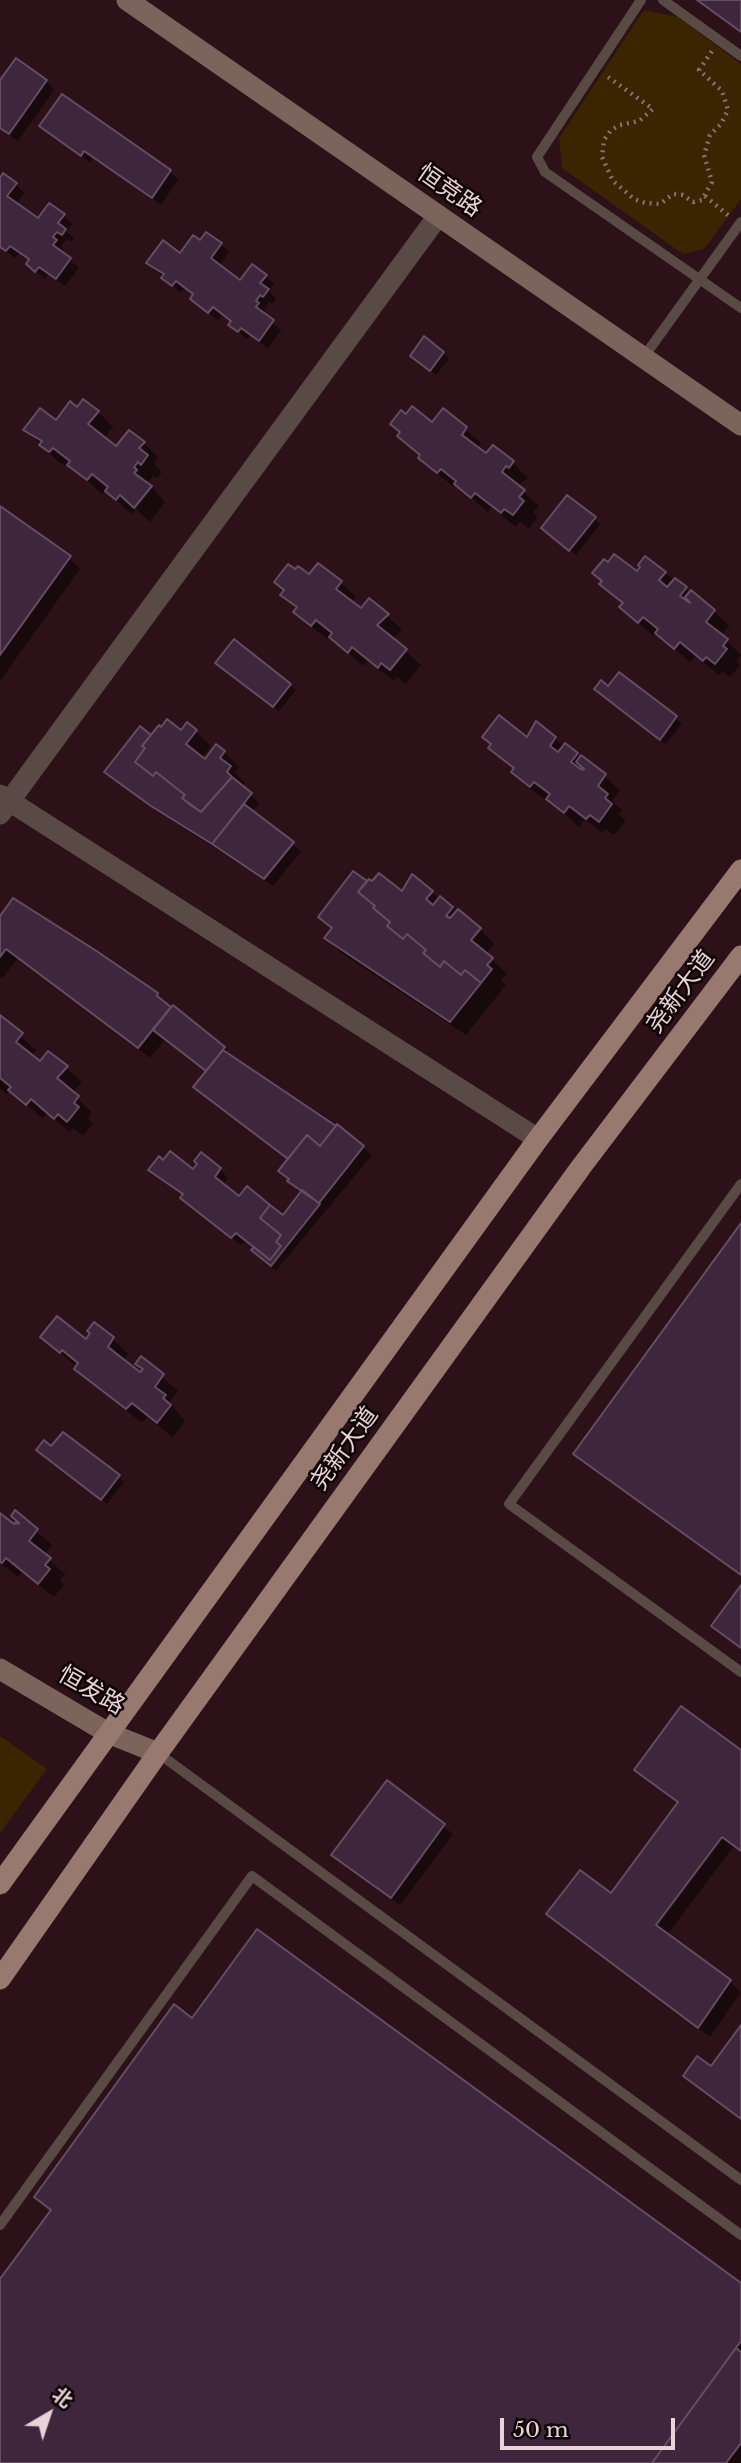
<!DOCTYPE html>
<meta charset="utf-8">
<style>
body{margin:0}
#map{position:relative;width:741px;height:2463px;overflow:hidden;background:#2d1119;font-family:"Libre Baskerville","Noto Sans SC",serif}
canvas{display:block}
.north{position:absolute;left:14px;top:2379px;width:70px;height:70px;-webkit-text-stroke:5px #0d0305;paint-order:stroke;rotate:39deg;font-size:19px;font-weight:700;line-height:28px;text-align:center;color:#e8d3d7}
.north::after{content:'';display:block;margin:auto;width:24px;height:32px;background:#e8d3d7;clip-path:polygon(50% 0,100% 100%,50% 72%,0 100%)}
.scale{position:absolute;left:500px;top:2418px;width:175px;height:32px;box-sizing:border-box;border:4px solid #e8d3d7;border-top:0;padding-left:9px;font-size:21px;line-height:24px;white-space:nowrap;color:#e8d3d7;-webkit-text-stroke:5px #0d0305;paint-order:stroke}
</style>
<div id="map">
<canvas width="741" height="2463"></canvas>
<div class="north">北</div>
<div class="scale">50 m</div>
</div>
<script>
const ctx = document.querySelector('canvas').getContext('2d');
ctx.lineJoin = 'round';
function paint(path, color) { ctx.fillStyle = color; ctx.fill(path, 'evenodd'); }
const shape = rows => new Path2D(rows.map(r => 'M' + r).join(''));
function trace(path, color, width, dash) { ctx.strokeStyle = color; ctx.lineWidth = width; ctx.lineCap = dash ? 'butt' : 'round'; ctx.setLineDash(dash || []); ctx.stroke(path); }
function label(font, color, halo, rows, align = 'center') {
  ctx.font = font + ' "Libre Baskerville","Noto Sans SC",serif'; ctx.lineWidth = 5; ctx.setLineDash([]); ctx.textBaseline = 'middle'; ctx.strokeStyle = halo; ctx.fillStyle = color; for (const [text, x, y, turn = 0] of rows) {
    ctx.save(); ctx.translate(x, y); ctx.rotate((+turn || 0) * Math.PI / 180); ctx.textAlign = isNaN(turn) ? turn : align; if (halo) ctx.strokeText(text, 0, 0); ctx.fillText(text, 0, 0); ctx.restore();
  }
}
paint(shape([
 [644,10,678,17,741,64,741,199,704,249,683,254,562,168,559,138],
 [0,1736,47,1769,0,1833]
]), '#3b2400');
paint(shape([
 [696,0,741,0,741,33],
 [46,81,54,90,18,141,0,129,0,83],
 [41,126,170,172,178,180,161,205,93,158,90,163],
 [0,181,16,184,24,193,16,204,38,221,63,215,72,224,66,231,74,239,71,242,66,239,61,247,64,250,62,253,79,268,65,286,48,274,45,279,28,264,30,261,19,253,15,258,0,247],
 [200,242,220,244,229,252,219,266,241,282,266,276,274,284,269,291,276,299,272,304,269,302,264,310,266,312,264,315,281,330,268,348,250,336,247,339,230,325,233,322,222,314,218,320,201,307,195,295,185,288,181,293,148,263,181,256],
 [425,339,449,359,436,375,417,361],
 [77,409,98,412,113,427,104,438,117,449,144,443,158,458,154,464,162,472,157,478,153,476,148,483,165,502,150,522,136,509,131,514,106,490,102,494,67,463,65,466,56,460,26,429,56,423],
 [443,410,481,443,477,449,486,456,513,463,528,478,517,486,539,506,533,512,538,517,529,529,520,522,516,527,491,507,487,512,456,483,453,486,435,472,399,436,432,424],
 [0,508,69,558,80,569,0,681],
 [594,519,600,524,576,555,549,533],
 [665,573,714,611,729,626,721,636,741,655,737,661,740,665,730,677,722,671,719,675,695,656,690,662,657,633,654,636,637,622,622,607,624,605,601,584,637,574],
 [309,577,341,583,356,597,351,603,361,611,387,615,402,630,392,639,421,665,406,684,397,677,394,681,367,661,363,666,330,636,327,639,311,626,296,612,298,609,283,594,285,591,276,582],
 [223,668,290,685,296,690,279,711],
 [620,674,682,723,666,744,602,694],
 [188,724,211,746,201,758,205,761,224,752,239,767,235,773,245,783,242,787,259,803,252,812,301,851,273,886,162,814,107,772,151,738,182,733],
 [555,738,564,747,605,776,620,791,612,801,622,810,619,814,626,821,614,835,605,829,602,833,585,819,579,827,547,798,546,800,528,787,513,772,515,770,490,748,528,740],
 [354,873,368,883,402,893,431,892,480,929,494,944,486,954,507,974,501,980,506,985,466,1035,341,953,326,938,333,930,320,917],
 [0,919,157,995,172,1010,224,1048,230,1053,228,1056,336,1129,338,1127,372,1155,276,1271,253,1250,255,1248,245,1240,241,1245,191,1206,185,1196,151,1169,193,1171,220,1169,228,1178,223,1185,239,1198,283,1217,302,1193,281,1171,289,1160,204,1095,208,1072,166,1038,150,1058,18,958,2,979,0,977],
 [0,1017,36,1050,31,1056,41,1064,49,1053,82,1082,72,1093,92,1112,88,1118,93,1123,83,1136,73,1128,70,1132,47,1113,42,1118,10,1090,7,1094,0,1088],
 [741,1226,741,1576,584,1462],
 [42,1337,86,1341,113,1339,128,1354,123,1361,141,1375,144,1370,138,1364,141,1359,178,1391,169,1402,185,1421,173,1437,147,1417,142,1423,91,1383,77,1367],
 [44,1456,119,1477,124,1482,107,1504],
 [15,1513,52,1545,44,1555,65,1574,60,1581,64,1585,54,1597,22,1572,18,1577,0,1563,0,1515,14,1526,21,1524],
 [741,1752,741,1852,733,1847,667,1935,730,1982,741,1992,710,2037,559,1925,548,1914,612,1896,679,1804,637,1770],
 [387,1783,453,1834,400,1905,334,1855],
 [192,2020,741,2285,741,2463,0,2463,0,2282,52,2211,36,2197],
 [741,2028,741,2120,696,2087,685,2076,711,2068]
]), '#0007');
const building = shape([
 [697,0,741,0,741,32,697,0],
 [16,58,47,80,9,134,0,128,0,80,16,58],
 [62,94,171,170,152,198,84,151,81,156,39,126,62,94],
 [3,173,17,183,7,196,38,218,49,203,65,214,58,223,66,229,62,235,57,232,53,237,57,240,53,245,71,258,56,279,39,267,35,272,26,264,29,259,10,246,6,251,0,247,0,178,3,173],
 [206,232,222,243,211,258,240,280,252,264,267,275,260,283,269,289,263,297,260,295,256,301,259,303,256,307,274,320,259,341,241,328,238,332,228,325,231,321,213,307,208,313,190,299,193,294,176,281,172,286,161,278,164,274,146,263,163,240,180,253,193,235,200,240,206,232],
 [424,336,444,352,430,371,410,356,424,336],
 [83,399,99,411,88,424,116,446,129,430,145,442,139,448,148,455,141,465,138,462,134,467,137,470,134,473,152,486,134,508,120,495,116,500,105,491,108,487,92,474,87,480,67,465,70,461,53,448,49,452,39,445,42,441,23,430,40,408,56,420,70,401,77,407,83,399],
 [412,406,432,422,443,408,467,427,462,435,486,453,493,445,514,461,509,468,506,466,502,472,525,490,519,497,524,501,513,515,504,509,501,513,475,493,471,498,454,484,456,481,441,469,437,473,418,458,420,455,397,436,400,432,390,424,401,410,406,414,412,406],
 [567,495,596,517,569,551,541,528,567,495],
 [0,506,71,556,0,655,0,506],
 [614,554,637,571,640,567,638,565,645,556,666,572,659,580,667,587,675,578,687,587,680,596,690,603,685,597,691,590,715,610,706,622,728,639,723,646,727,649,715,664,706,657,703,661,680,642,674,649,655,633,658,629,643,617,638,623,619,607,623,603,599,584,602,581,592,573,604,559,608,562,614,554],
 [318,563,342,581,336,589,361,608,369,598,389,614,377,625,407,649,390,670,381,663,378,668,352,647,348,653,329,637,332,633,316,620,311,626,293,612,297,607,280,595,284,590,274,582,288,564,295,569,298,566,309,574,318,563],
 [234,639,291,684,273,707,215,663,234,639],
 [619,672,677,716,660,740,594,689,601,680,608,686,619,672],
 [499,715,527,737,536,721,556,737,550,746,558,752,565,743,578,753,571,762,582,770,584,769,576,762,581,755,606,774,598,786,608,794,605,798,612,804,599,822,590,815,586,819,569,806,564,813,546,799,550,794,534,782,530,787,511,772,514,768,488,748,491,744,482,737,499,715],
 [167,719,181,730,187,722,197,730,186,744,205,759,216,744,225,751,220,758,231,766,227,772,232,777,201,812,182,798,185,795,156,772,153,776,135,762,145,748,142,746,159,725,161,727,167,719],
 [140,726,151,735,142,746,145,748,135,762,153,776,156,772,185,795,182,798,192,806,201,812,232,777,252,793,212,844,151,806,104,772,140,726],
 [244,804,294,842,264,879,212,844,244,804],
 [353,871,367,881,358,892,375,906,373,908,390,922,387,926,403,939,407,934,426,950,423,953,440,967,444,961,461,975,465,970,481,983,450,1022,324,938,332,928,318,917,353,871],
 [379,873,402,891,412,874,433,891,426,899,433,905,440,896,453,907,446,916,450,918,458,909,481,928,471,940,493,958,487,965,492,969,481,983,465,970,461,975,444,961,440,967,423,953,426,950,407,934,403,939,387,926,390,922,373,908,375,906,358,892,369,879,372,881,379,873],
 [13,898,95,950,158,993,157,996,171,1007,138,1048,6,949,0,957,0,916,13,898],
 [173,1005,225,1047,206,1071,153,1030,173,1005],
 [0,1015,23,1033,16,1042,40,1061,48,1051,68,1066,57,1078,79,1096,74,1103,79,1107,67,1122,58,1114,54,1119,31,1099,26,1105,8,1090,11,1087,0,1078,0,1015],
 [223,1050,336,1126,320,1146,307,1135,288,1159,193,1087,223,1050],
 [337,1124,364,1146,319,1203,287,1181,289,1179,278,1171,307,1135,320,1146,337,1124],
 [170,1151,193,1169,197,1164,194,1161,201,1152,221,1168,215,1177,239,1196,247,1186,270,1205,260,1218,281,1235,276,1242,281,1246,270,1260,236,1233,231,1238,180,1198,183,1194,148,1170,159,1156,163,1160,170,1151],
 [302,1190,320,1204,271,1266,251,1250,254,1247,270,1260,281,1246,276,1242,281,1235,260,1218,270,1205,283,1215,302,1190],
 [741,1223,741,1575,573,1454,741,1223],
 [57,1316,86,1339,90,1333,87,1331,94,1322,114,1337,108,1347,140,1372,143,1369,135,1364,141,1356,164,1374,155,1387,166,1395,163,1398,171,1405,157,1423,132,1403,126,1409,74,1369,78,1363,62,1350,60,1353,40,1337,57,1316],
 [63,1432,120,1475,101,1500,36,1450,44,1440,51,1446,63,1432],
 [15,1510,38,1529,29,1541,51,1558,45,1565,50,1569,38,1584,6,1558,2,1563,0,1562,0,1513,14,1524,16,1522,18,1524,19,1523,11,1516,15,1510],
 [741,1585,741,1648,711,1626,741,1585],
 [681,1706,741,1750,741,1851,722,1837,656,1925,731,1980,698,2028,546,1914,580,1870,611,1893,678,1802,634,1770,681,1706],
 [387,1780,445,1824,391,1898,331,1855,387,1780],
 [257,1929,741,2283,741,2341,652,2463,0,2463,0,2279,51,2210,34,2197,174,2004,192,2018,257,1929],
 [741,2025,741,2119,683,2076,697,2056,711,2066,741,2025],
 [736,2348,741,2352,741,2443,726,2463,652,2463,736,2348]
]);
paint(building, '#3e273c');
trace(building, '#664d64', 2);
trace(shape([
 [608,77,653,109,639,121,620,125,611,130,604,140,602,157,613,181,634,199,645,203,660,204,673,194,683,195,693,202,702,200,712,182,704,155,710,135,721,124,728,110,722,91,699,70,712,51],
 [705,196,729,216]
]), '#876f75', 4.5, [2, 5]);
trace(shape([
 [641,0,537,157,545,172,741,308],
 [663,0,741,56],
 [643,358,741,222],
 [741,1184,509,1504,741,1672],
 [158,1753,741,2180],
 [0,2225,252,1876,741,2235]
]), '#594a45', 10);
trace(shape([
 [0,795,538,1139],
 [0,814,438,216]
]), '#594a45', 21);
trace(shape([
 [127,0,741,425],
 [0,1669,108,1733,158,1753]
]), '#7c645d', 21);
trace(shape([
 [0,1884,538,1139,741,870],
 [0,1979,158,1753,581,1167,741,956]
]), '#97796f', 21);
label('24px', '#e8d3d7', '#0d0305', [
 ["恒竞路",449,191,35],
 ["尧新大道",681,992,-53],
 ["尧新大道",345,1449,-54],
 ["恒发路",91,1691,30]
]);
</script>
